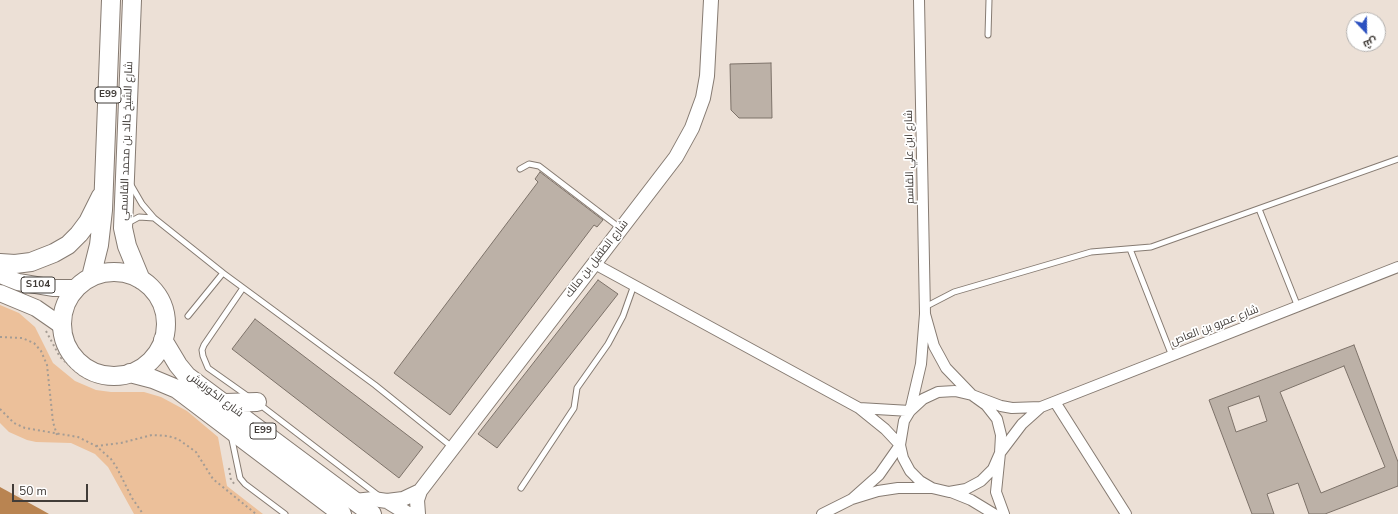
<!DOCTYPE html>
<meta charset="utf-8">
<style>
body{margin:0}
#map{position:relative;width:1398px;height:514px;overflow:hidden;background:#ece0d6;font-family:"Nunito Sans",Cairo,sans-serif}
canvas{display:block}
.north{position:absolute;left:1346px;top:12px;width:40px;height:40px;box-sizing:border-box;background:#fff;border:1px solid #b3b1af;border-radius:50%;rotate:158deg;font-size:11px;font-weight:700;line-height:16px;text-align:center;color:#413c38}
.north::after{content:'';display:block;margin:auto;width:14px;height:18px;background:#2c51c0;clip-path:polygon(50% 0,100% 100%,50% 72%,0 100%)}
.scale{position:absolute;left:12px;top:484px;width:76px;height:18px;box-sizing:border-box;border:2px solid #413c38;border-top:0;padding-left:5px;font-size:12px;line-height:14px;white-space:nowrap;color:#413c38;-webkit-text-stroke:3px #fff;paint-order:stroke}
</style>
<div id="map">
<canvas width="1398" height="514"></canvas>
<div class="north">ش</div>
<div class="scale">50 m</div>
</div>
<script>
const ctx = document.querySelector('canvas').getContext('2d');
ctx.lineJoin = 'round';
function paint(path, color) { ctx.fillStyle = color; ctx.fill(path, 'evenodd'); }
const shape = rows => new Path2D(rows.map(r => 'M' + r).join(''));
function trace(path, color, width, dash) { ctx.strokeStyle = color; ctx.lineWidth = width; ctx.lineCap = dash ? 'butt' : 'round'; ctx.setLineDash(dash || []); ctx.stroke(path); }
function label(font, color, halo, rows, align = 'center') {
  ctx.font = font + ' "Nunito Sans",Cairo,sans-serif'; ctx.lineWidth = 3.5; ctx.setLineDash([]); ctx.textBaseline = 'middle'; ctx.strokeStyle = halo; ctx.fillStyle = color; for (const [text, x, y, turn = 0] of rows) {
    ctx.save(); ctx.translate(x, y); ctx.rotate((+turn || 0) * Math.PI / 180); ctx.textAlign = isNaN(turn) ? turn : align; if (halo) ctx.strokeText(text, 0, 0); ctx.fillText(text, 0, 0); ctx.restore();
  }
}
paint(shape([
 [0,305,19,313,35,327,53,363,75,381,96,390,111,392,144,392,161,397,187,411,218,437,227,486,263,514,134,514,108,467,95,454,71,443,36,442,27,440,9,432,0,423]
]), '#ecc09a');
paint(shape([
 [0,487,42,510,49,514,0,514]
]), '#b98451');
const building = shape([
 [771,63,772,118,739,118,731,110,730,64,771,63],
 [540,172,603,220,597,227,594,225,450,415,394,373,538,182,535,179,540,172],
 [598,280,618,294,497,448,478,434,598,280],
 [255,319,423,447,399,478,232,349,255,319],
 [1354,345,1398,462,1398,486,1325,514,1309,514,1298,483,1267,494,1274,514,1252,514,1209,400,1354,345],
 [1344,366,1385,467,1321,493,1280,392,1344,366],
 [1259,396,1267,421,1236,432,1228,407,1259,396]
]);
paint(building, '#bcb1a7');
trace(building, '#7d7269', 1);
const lane = shape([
 [988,35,989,0],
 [520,169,529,164,539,166,620,228],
 [131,185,142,204,154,218,223,273,375,385,452,447],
 [1259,209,1298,307],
 [128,223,139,217,154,218],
 [1130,249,1172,356],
 [243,288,204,345,202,350,203,356,208,368,249,397],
 [925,307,954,292,1091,252,1151,247,1398,159],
 [188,316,223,273],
 [259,404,379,496],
 [231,435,240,478,245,484,285,514],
 [521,488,574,408,577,388,608,344,623,316,634,285]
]);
const street = shape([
 [593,263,859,408,885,429,900,445,879,475,852,499],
 [925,314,934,346,946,368,972,395,986,405,997,419,1001,435,1000,453,993,469,981,481,966,489,949,492,932,488,920,481,910,471,903,458,900,445,904,421,910,411,923,399,938,392,955,391,972,395,1001,406,1012,408,1041,407,1022,424,1000,453,996,492,1004,514],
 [1055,402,1126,514],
 [1041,407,1398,267],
 [859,408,910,411,921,364,925,314,919,0],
 [951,492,971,500,994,514],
 [822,514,852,499,878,491,898,488,931,488]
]);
const secondary = shape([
 [355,501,373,499,387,501,408,514],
 [387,501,403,499,420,491],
 [418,514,417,500,420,491,676,157,692,128,703,98,707,76,711,0]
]);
const primary = shape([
 [0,275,18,282,54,288,77,288],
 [0,293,36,308,62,326]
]);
const highway = shape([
 [132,0,123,228,127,246,141,280],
 [0,263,15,264,31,262,54,253,68,245,79,234,88,222,101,196],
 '62 324a52 52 0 1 1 104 0a52 52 0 1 1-104 0Z',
 [91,277,99,245,103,210,111,0],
 [163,340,178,365,187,376,372,514],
 [130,373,153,379,177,389,342,514],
 [226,403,257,402]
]);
trace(lane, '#867b72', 7);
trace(street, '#867b72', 12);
trace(secondary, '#867b72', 16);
trace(primary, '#867b72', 18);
trace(highway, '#867b72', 20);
trace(shape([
 [46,331,60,357,80,375,98,382,121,384],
 [0,337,22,338,34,343,41,351,47,365,53,422,57,435],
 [0,409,14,423,25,428,78,437,96,446,111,459,117,468,132,498,143,514],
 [96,446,121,443,152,435,168,436,178,439,196,452,213,479,256,514],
 [229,468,231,480,236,486]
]), '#a59c94', 2, [2, 3]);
trace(lane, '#fff', 5);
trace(street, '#fff', 10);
trace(secondary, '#fff', 14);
trace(primary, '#fff', 16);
trace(highway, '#fff', 18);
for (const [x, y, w] of [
 [108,95,26],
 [38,285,34],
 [263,431,26]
]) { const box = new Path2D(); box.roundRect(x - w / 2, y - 8, w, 16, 3); ctx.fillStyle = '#fff'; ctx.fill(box); trace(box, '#413c38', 1); }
label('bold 10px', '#413c38', null, [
 ["E99",108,95],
 ["S104",38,285],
 ["E99",263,431]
]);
label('11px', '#413c38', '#fff', [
 ["شارع الشيخ خالد بن محمد القاسمي",127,141,-88],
 ["شارع ابن علي القاسم",910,157,-91],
 ["شارع الطفيل بن مالك",597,259,-52],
 ["شارع عمرو بن العاص",1215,326,-21],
 ["شارع الكورنيش",215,395,37]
]);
</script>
